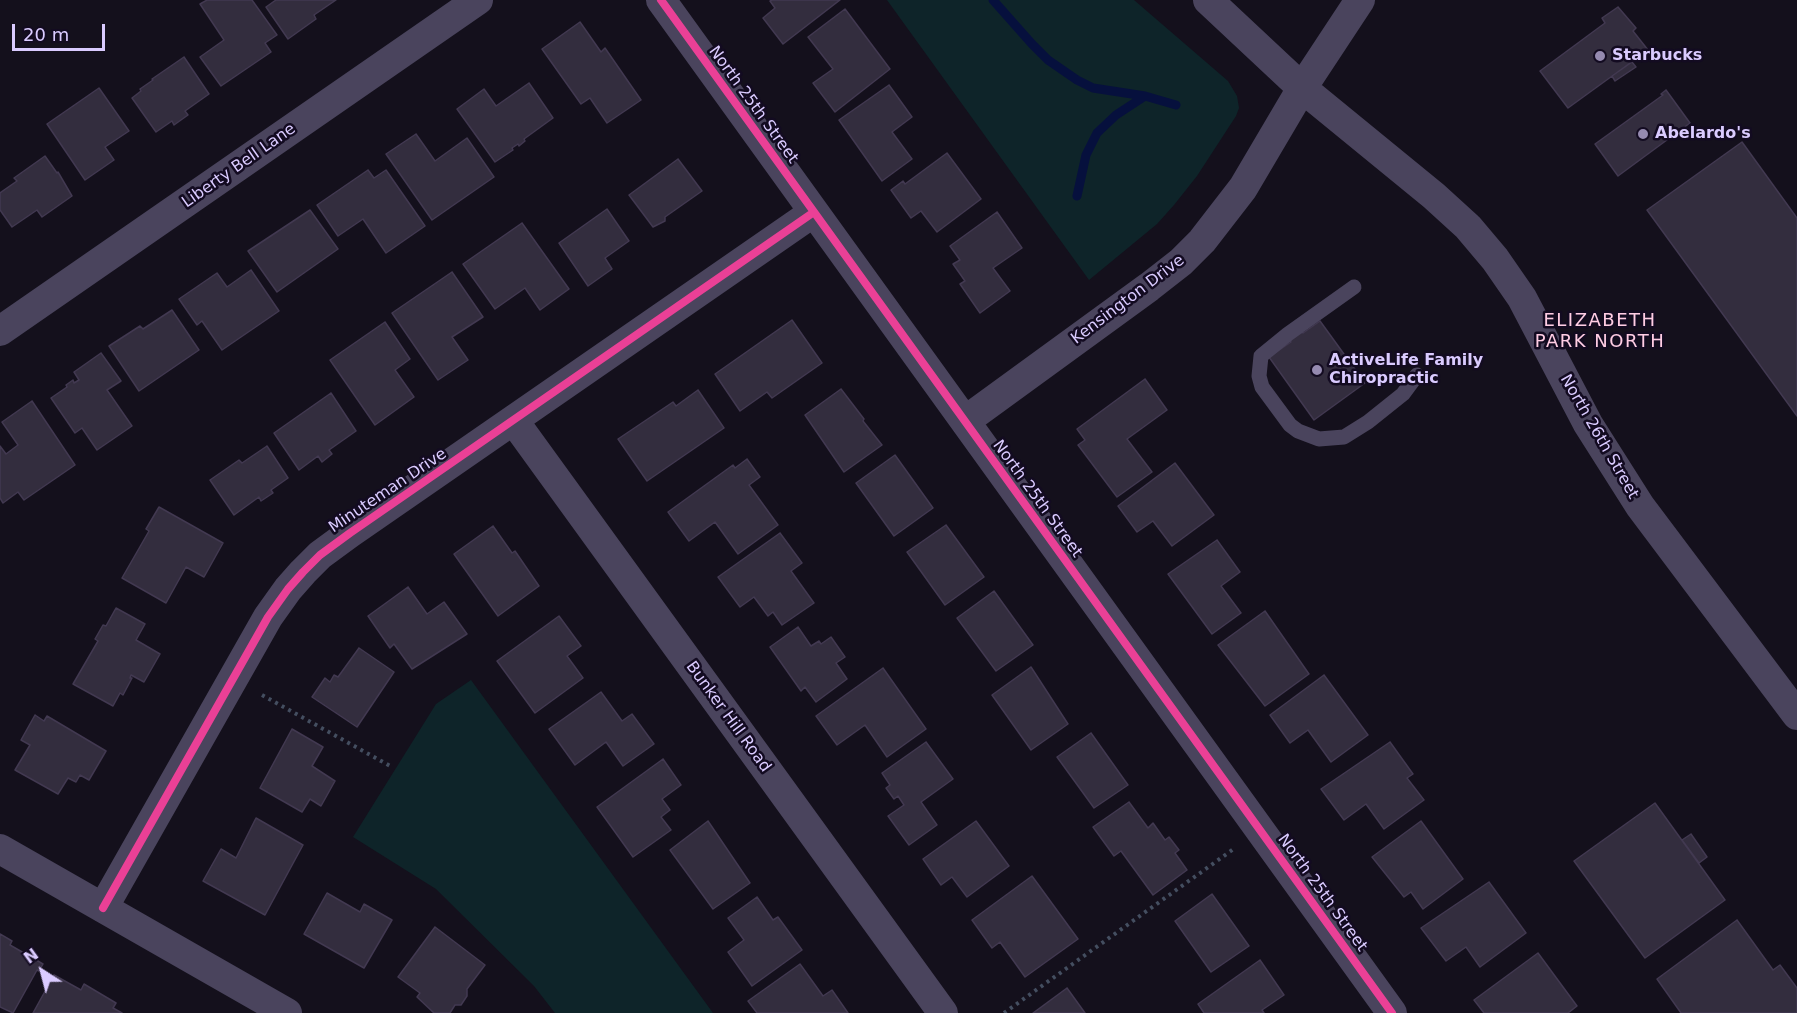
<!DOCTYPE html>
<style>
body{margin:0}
#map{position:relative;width:1797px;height:1013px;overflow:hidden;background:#14101c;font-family:"DejaVu Sans",sans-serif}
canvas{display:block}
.north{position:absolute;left:12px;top:941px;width:60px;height:60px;-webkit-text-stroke:4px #130b21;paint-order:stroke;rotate:324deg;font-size:16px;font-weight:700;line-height:24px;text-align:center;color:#dacbff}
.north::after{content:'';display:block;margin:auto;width:21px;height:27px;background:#dacbff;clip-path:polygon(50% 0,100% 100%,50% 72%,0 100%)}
.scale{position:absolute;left:12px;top:24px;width:93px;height:27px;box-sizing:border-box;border:3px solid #dacbff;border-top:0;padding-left:8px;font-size:18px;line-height:21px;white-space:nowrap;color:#dacbff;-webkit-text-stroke:4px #130b21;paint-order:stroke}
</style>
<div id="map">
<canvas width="1797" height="1013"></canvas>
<div class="north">N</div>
<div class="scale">20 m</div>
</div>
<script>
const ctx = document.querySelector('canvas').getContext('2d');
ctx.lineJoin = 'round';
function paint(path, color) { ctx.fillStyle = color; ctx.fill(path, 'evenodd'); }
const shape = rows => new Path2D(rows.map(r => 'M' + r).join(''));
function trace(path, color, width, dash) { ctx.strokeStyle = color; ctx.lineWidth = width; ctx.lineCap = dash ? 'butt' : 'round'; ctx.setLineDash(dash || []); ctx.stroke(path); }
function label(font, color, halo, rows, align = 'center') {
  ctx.font = font + ' "DejaVu Sans",sans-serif'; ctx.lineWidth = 5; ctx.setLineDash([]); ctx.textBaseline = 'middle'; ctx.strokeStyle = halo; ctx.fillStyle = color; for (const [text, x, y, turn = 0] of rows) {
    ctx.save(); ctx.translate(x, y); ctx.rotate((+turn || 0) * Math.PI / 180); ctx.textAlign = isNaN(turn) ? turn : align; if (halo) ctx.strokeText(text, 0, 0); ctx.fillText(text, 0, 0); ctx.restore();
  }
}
paint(shape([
 [887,0,1134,0,1228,81,1237,96,1239,108,1236,116,1197,176,1174,205,1157,224,1089,280],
 [471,680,713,1013,555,1013,534,986,436,889,353,837,436,704]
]), '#0e2429');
trace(shape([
 [993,0,1032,44,1048,60,1077,80,1093,88,1145,96,1176,105],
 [1077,196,1086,155,1097,133,1116,115,1145,96]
]), '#06103d', 9);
const building = shape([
 [207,0,252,0,277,35,265,43,271,52,221,86,200,57,224,40,200,4,207,0],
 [276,0,336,0,314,15,316,19,288,39,266,7,276,0],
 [772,0,840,0,783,44,763,18,775,8,770,1,772,0],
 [1618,7,1636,28,1633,31,1648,50,1568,108,1540,71,1605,23,1602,18,1618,7],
 [845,9,890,69,835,112,813,83,833,69,808,37,845,9],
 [580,22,601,52,605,48,641,100,607,123,590,98,581,104,542,49,580,22],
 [184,57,209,94,185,111,188,115,174,125,172,121,156,132,132,98,141,91,140,89,153,80,152,79,184,57],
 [1632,62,1636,67,1615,81,1612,76,1632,62],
 [529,83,553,118,524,139,525,141,519,146,518,144,512,148,513,150,495,162,457,109,484,89,496,106,529,83],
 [889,85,912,117,892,132,912,159,882,181,839,120,889,85],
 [99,88,129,131,105,147,114,160,85,180,47,124,99,88],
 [1666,90,1690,123,1618,176,1595,144,1663,95,1661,94,1666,90],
 [416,134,435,161,467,138,494,177,432,220,386,154,416,134],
 [1742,142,1797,218,1797,416,1647,210,1742,142],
 [947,153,981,199,937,232,921,211,911,218,891,190,903,181,905,184,947,153],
 [45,156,57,173,58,172,72,196,42,217,37,210,12,227,0,210,0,193,17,181,14,178,45,156],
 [678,159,702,191,665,217,665,221,653,227,629,195,678,159],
 [368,170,374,178,386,170,425,226,386,253,363,219,338,236,317,205,368,170],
 [607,209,629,241,605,258,612,269,588,286,559,243,607,209],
 [310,210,338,249,277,292,248,251,310,210],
 [997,212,1022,248,993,268,1010,291,980,313,960,284,965,281,953,264,960,260,950,246,997,212],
 [522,223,569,289,540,310,525,288,495,309,463,264,522,223],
 [251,270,279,311,222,350,202,321,197,325,179,299,217,273,227,287,251,270],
 [452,272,483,317,452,337,468,360,438,380,392,313,452,272],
 [172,310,199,350,139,391,109,346,140,326,143,329,172,310],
 [792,320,822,363,772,398,767,392,740,411,715,374,792,320],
 [1320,321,1365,383,1314,420,1269,357,1291,342,1288,339,1301,330,1303,333,1320,321],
 [385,322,410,359,395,370,414,397,375,425,330,360,385,322],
 [101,353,121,381,107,390,132,426,97,450,82,428,75,433,51,398,67,387,66,385,73,380,74,383,79,380,74,372,101,353],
 [1145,379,1167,410,1127,439,1152,472,1117,497,1078,445,1085,440,1077,429,1145,379],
 [841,389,864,419,863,421,882,445,844,472,805,415,841,389],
 [698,390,724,428,647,481,618,439,673,402,676,406,698,390],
 [331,393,356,431,329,450,332,454,322,462,318,456,299,470,274,433,331,393],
 [32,401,75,465,24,500,18,492,3,503,0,498,0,446,6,454,18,445,2,422,32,401],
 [267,446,288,478,271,490,273,493,261,501,259,497,234,515,210,480,239,460,242,463,267,446],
 [895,455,933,508,894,536,856,483,895,455],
 [747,459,760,477,749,485,778,525,738,554,715,522,689,541,668,512,733,465,735,468,747,459],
 [1175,463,1214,515,1172,546,1153,521,1137,532,1118,506,1175,463],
 [159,507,223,543,204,577,186,567,166,603,122,578,149,531,146,529,159,507],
 [946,525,984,577,945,605,907,552,946,525],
 [493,526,512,553,515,551,539,586,498,616,454,554,493,526],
 [780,533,802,563,791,571,814,603,782,625,773,612,768,616,754,597,740,607,718,577,780,533],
 [1217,540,1240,572,1221,586,1241,613,1212,634,1168,574,1217,540],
 [408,587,427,614,444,602,467,634,412,669,394,644,390,648,368,616,408,587],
 [994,591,1033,645,996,671,957,618,994,591],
 [116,608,145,624,136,640,160,654,144,682,131,675,130,678,132,678,123,695,120,693,113,706,73,684,98,641,95,639,103,625,106,626,116,608],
 [1265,611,1309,674,1265,706,1218,645,1265,611],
 [559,616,581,646,567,656,583,678,535,713,497,661,559,616],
 [798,627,811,646,819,641,821,644,831,637,845,657,836,663,847,679,816,702,805,687,801,691,770,647,798,627],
 [359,648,394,672,357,727,312,697,325,678,330,682,334,675,338,677,359,648],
 [1031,667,1068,724,1031,750,992,695,1031,667],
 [883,668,926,729,887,757,865,725,837,745,816,716,883,668],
 [1324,675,1368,735,1331,762,1308,730,1290,743,1270,715,1324,675],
 [601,692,622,721,632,714,654,744,623,766,606,742,575,765,549,729,601,692],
 [35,715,44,721,47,716,106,751,89,780,80,775,76,782,68,778,58,794,15,770,30,745,21,740,35,715],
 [292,729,323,747,312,766,335,781,321,806,310,799,302,812,260,788,292,729],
 [1091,733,1128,785,1094,808,1057,757,1091,733],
 [926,742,953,779,921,802,937,825,909,845,888,816,904,805,898,796,894,799,886,788,890,785,882,773,926,742],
 [1390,742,1413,774,1407,778,1424,800,1384,829,1366,804,1344,820,1321,789,1390,742],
 [663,759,681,785,662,799,670,810,661,817,671,830,633,857,597,807,663,759],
 [1129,802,1148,828,1153,823,1165,840,1169,837,1179,850,1175,853,1187,870,1153,895,1121,851,1114,856,1093,827,1129,802],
 [1655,803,1725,900,1645,958,1574,861,1655,803],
 [256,818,303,845,265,915,203,881,221,849,236,858,256,818],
 [708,821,750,883,713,909,670,850,708,821],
 [976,821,1009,866,967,897,952,877,941,885,923,859,976,821],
 [1421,821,1463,879,1423,909,1411,892,1404,897,1372,857,1421,821],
 [1691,834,1707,857,1699,863,1682,840,1691,834],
 [1032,876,1078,939,1025,977,1000,942,992,948,972,920,1032,876],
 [1489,882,1526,933,1480,967,1466,947,1446,961,1421,928,1489,882],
 [327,893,360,912,364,904,392,920,364,968,304,934,327,893],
 [1212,894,1249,946,1211,972,1175,921,1212,894],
 [757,897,773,920,778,917,802,950,752,986,728,952,744,940,728,918,757,897],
 [1737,920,1773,970,1780,965,1797,988,1797,1013,1681,1013,1657,979,1737,920],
 [435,927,485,965,467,989,467,996,461,1005,455,1005,450,1013,434,1013,417,997,420,993,398,977,435,927],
 [0,934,12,941,10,945,43,964,39,971,37,970,13,1013,0,1007,0,934],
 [1538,953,1577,1006,1568,1013,1484,1013,1474,1000,1538,953],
 [1260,960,1284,995,1262,1010,1264,1013,1204,1013,1198,1004,1260,960],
 [800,964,823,996,832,990,848,1013,757,1013,748,1001,800,964],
 [54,975,81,990,84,984,116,1003,113,1008,122,1013,33,1013,54,975],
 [1067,988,1085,1013,1033,1013,1067,988]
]);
paint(building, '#332d3e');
trace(building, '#423951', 1.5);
trace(shape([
 [262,695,392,767],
 [1004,1013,1235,848]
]), '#444e60', 4, [3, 4.5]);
trace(shape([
 [1354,287,1288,334,1261,356,1259,376,1262,387,1290,425,1298,431,1319,439,1344,437,1368,422,1403,394,1417,375]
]), '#4a445d', 15);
trace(shape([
 [661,0,1392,1013],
 [1208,0,1302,88,1434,196,1468,227,1495,259,1522,298,1588,424,1640,506,1797,715],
 [0,331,478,0],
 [514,421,943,1013],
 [965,421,1149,287,1181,262,1202,241,1243,188,1302,88,1360,0],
 [0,849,287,1013],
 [103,908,268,617,288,589,303,572,320,555,350,533,814,212]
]), '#4a445d', 30);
trace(shape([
 [661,0,1392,1013],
 [103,908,268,617,288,589,303,572,320,555,350,533,814,212]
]), '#ea4096', 8);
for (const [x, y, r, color] of [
 [1600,56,6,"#958ab0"],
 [1643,134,6,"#958ab0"],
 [1317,370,6,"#958ab0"]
]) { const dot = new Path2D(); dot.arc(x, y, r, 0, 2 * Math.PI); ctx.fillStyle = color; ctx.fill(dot); trace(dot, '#130b21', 2); }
label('bold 16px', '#dacbff', '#130b21', [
 ["Starbucks",1612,56],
 ["Abelardo's",1655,134],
 ["ActiveLife Family",1329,361],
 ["Chiropractic",1329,379]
], 'left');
label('16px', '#dacbff', '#130b21', [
 ["North 25th Street",753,105,54],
 ["Liberty Bell Lane",239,166,-35],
 ["Kensington Drive",1128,300,-37],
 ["North 26th Street",1599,437,60],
 ["Minuteman Drive",388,491,-34],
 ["North 25th Street",1037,499,54],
 ["Bunker Hill Road",728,717,54],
 ["North 25th Street",1322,893,54]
]);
ctx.letterSpacing = '1.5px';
label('18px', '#ffcde4', '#130b21', [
 ["ELIZABETH",1600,321],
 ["PARK NORTH",1600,342]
]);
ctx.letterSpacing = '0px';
</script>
